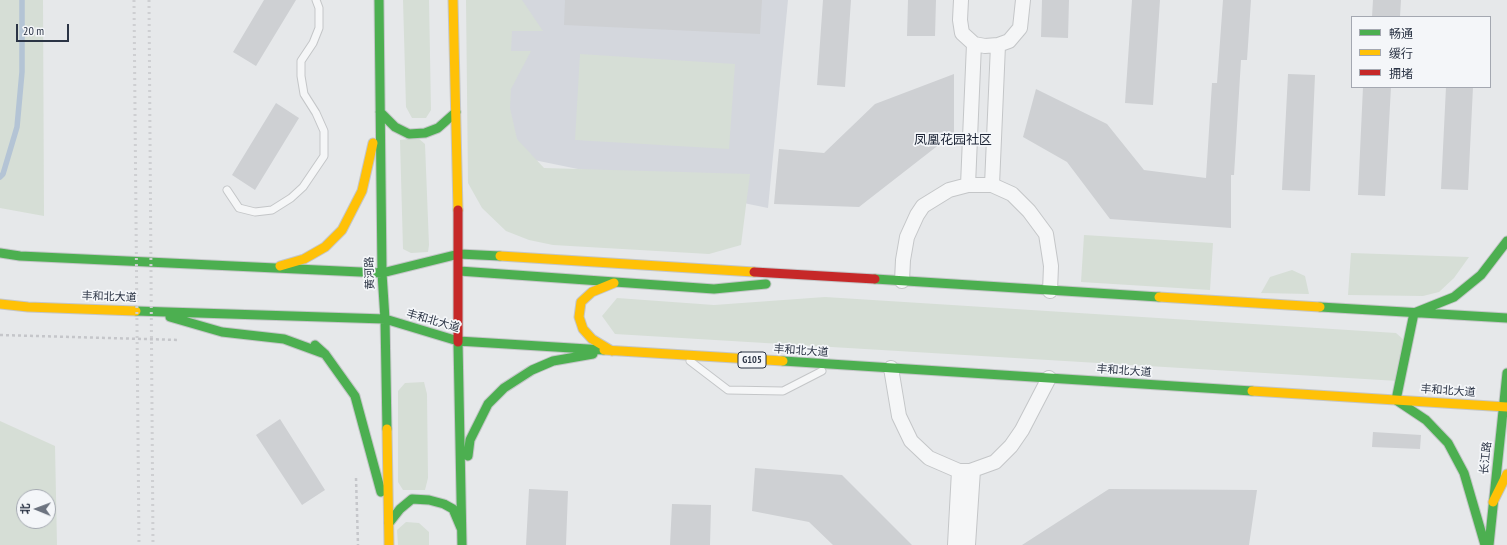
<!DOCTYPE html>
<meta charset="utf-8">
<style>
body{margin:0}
#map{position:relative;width:1507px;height:545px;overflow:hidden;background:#e6e8ea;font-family:"PT Sans Narrow","Noto Sans SC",sans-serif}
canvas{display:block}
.legend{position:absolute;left:1351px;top:16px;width:140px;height:72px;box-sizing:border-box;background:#f4f6f9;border:1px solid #a4a8b1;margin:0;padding:5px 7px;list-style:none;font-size:12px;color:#2b3445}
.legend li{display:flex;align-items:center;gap:8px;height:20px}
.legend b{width:20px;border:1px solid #a4a8b1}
.north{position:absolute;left:16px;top:489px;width:40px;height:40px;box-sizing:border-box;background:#f4f6f9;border:1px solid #a4a8b1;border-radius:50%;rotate:271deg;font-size:11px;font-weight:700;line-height:16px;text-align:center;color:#2b3445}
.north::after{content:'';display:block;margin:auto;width:14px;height:18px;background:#6c737f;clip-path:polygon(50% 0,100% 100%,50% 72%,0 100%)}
.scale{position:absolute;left:16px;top:24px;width:53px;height:18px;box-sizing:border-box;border:2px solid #2b3445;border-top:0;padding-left:5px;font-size:12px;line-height:14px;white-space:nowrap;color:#2b3445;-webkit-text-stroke:3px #f4f6f9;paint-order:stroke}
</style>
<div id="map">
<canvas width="1507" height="545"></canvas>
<ul class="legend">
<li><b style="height:5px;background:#4caf50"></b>畅通</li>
<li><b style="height:5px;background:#ffc107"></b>缓行</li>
<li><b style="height:5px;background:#c62828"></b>拥堵</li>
</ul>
<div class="north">北</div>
<div class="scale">20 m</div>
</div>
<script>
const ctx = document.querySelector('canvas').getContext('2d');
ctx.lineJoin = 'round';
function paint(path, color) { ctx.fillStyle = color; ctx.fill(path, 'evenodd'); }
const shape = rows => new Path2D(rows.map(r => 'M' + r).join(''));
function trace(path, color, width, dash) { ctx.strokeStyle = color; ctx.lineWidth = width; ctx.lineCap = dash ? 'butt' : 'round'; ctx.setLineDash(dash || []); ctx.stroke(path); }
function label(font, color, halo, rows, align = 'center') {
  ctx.font = font + ' "PT Sans Narrow","Noto Sans SC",sans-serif'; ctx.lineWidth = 3.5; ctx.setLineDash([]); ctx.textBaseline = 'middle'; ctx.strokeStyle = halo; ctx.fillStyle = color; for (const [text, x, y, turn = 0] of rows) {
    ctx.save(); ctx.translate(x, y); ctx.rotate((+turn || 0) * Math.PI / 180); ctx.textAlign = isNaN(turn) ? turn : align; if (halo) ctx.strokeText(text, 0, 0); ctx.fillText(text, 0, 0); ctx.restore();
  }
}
paint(shape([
 [498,0,788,0,768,208,495,152]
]), '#d4d7dd');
paint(shape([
 [0,0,43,0,44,216,0,208],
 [403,0,429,0,431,110,426,118,412,118,406,107],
 [466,0,522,0,543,31,512,31,511,51,531,51,511,89,510,108,517,139,544,168,750,174,741,245,709,254,553,245,529,240,506,231,482,208,468,183],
 [580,54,735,64,729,149,575,140],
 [418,138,425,144,429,245,428,252,411,253,403,249,400,140],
 [1084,235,1213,243,1210,290,1081,282],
 [1351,253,1469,257,1454,278,1439,292,1423,296,1348,295],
 [1292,270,1305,276,1309,294,1261,293,1270,277],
 [825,297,1396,333,1404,340,1398,381,615,334,602,316,617,298,714,305],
 [424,382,427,394,428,478,425,490,403,490,398,482,398,391,405,383],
 [0,421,55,446,57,545,0,545],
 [24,497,48,497,48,521,24,521],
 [406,522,419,523,429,532,429,545,398,545,397,530]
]), '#d6ded6');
trace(shape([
 [0,177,3,174,17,127,22,72,22,0]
]), '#b4c4d5', 5.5);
paint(shape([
 [264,0,296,0,256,66,233,52],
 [565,0,762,0,760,34,564,25],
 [823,0,851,0,845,87,817,85],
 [908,0,936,0,935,36,907,36],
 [1042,0,1069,0,1068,38,1041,37],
 [1132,0,1160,0,1153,105,1125,103],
 [1223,0,1251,0,1247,60,1241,60,1234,175,1231,175,1231,228,1110,219,1067,162,1023,137,1036,89,1107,124,1144,170,1206,178,1212,83,1217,83],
 [1373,0,1401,0,1400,17,1372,17],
 [954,74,954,133,859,207,774,204,779,149,824,153,875,104],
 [1288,74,1315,75,1310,191,1282,190],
 [1363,87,1391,87,1385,196,1358,195],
 [1446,87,1473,87,1468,190,1441,189],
 [276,103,299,118,255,190,232,175],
 [280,419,325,490,302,505,256,435],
 [1373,432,1421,435,1420,449,1372,447],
 [755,468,842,475,912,545,833,545,809,522,752,511],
 [529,489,568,491,566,545,526,545],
 [1109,489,1257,490,1249,545,1022,545],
 [672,504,711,505,710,545,670,545]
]), '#ced0d3');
const lane = shape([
 [227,190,239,208,255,212,272,210,291,198,303,187,324,156,324,131,316,113,304,94,301,76,301,61,313,43,319,28,319,8,316,0],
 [690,361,728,390,783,391,822,371]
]);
const street = shape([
 [961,0,960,20,962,33,974,44,985,46,998,45,1009,41,1020,28,1023,0],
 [968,185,974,44],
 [992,185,998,45],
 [902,281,903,260,907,237,917,215,923,206,949,190,968,185,992,185,1012,194,1029,211,1046,234,1051,266,1050,291],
 [891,368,899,416,911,441,929,458,959,471,970,471,995,462,1011,446,1022,430,1049,378],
 [955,545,959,471],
 [968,545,973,470]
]);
const fast = shape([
 [379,0,382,273,385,319,387,429],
 [380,112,395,127,409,134,425,133,438,128,456,112],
 [0,253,20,256,382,273,459,254,500,256],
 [459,271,714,289,766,284],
 [875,279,1159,297],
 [1320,307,1507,318],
 [136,311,385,319,458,341,604,350],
 [170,317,222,332,284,339,325,354],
 [458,342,462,545],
 [315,345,325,354,355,396,381,492],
 [783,361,1252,391],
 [468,456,470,440,488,404,504,388,532,370,553,361,593,354],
 [389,523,400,509,412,499,429,500,444,504,453,509,461,528],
 [1485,545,1464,473,1448,443,1426,420,1396,400,1414,313,1454,297,1481,275,1507,241],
 [1489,545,1507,373]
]);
const slow = shape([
 [453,0,458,210],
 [500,256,754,272],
 [280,266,304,259,325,247,342,230,362,191,373,143],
 [1159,297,1320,307],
 [0,304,28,307,136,311],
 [604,350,783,361],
 [612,351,592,339,583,329,579,317,581,302,592,292,614,283],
 [1252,391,1507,407],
 [387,429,389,545],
 [1493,502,1507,474]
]);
const jam = shape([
 [458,210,458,342],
 [754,272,875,279]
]);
trace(lane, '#c4c6c8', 9);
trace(street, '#c4c6c8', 16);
trace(fast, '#c4c6c8', 11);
trace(slow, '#c4c6c8', 11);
trace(jam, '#c4c6c8', 11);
trace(shape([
 [0,335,179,340],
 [356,478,358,545]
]), '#c5c6ca', 2.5, [3, 3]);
trace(lane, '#f5f6f7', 7);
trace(street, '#f5f6f7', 14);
trace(fast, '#4caf50', 9);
trace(slow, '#ffc107', 9);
trace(jam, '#c62828', 9);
trace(shape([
 [134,0,139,545],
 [149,0,153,545]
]), '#cecfd2', 3, [2, 4]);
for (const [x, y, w] of [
 [752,360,28]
]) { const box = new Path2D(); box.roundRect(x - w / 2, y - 8, w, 16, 3); ctx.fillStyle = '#f4f6f9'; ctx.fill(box); trace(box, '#2b3445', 1); }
label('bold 10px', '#2b3445', null, [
 ["G105",752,360]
]);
label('11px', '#2b3445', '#f4f6f9', [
 ["黄河路",370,273,-92],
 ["丰和北大道",109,297,2],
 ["丰和北大道",433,321,16],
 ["丰和北大道",801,351,4],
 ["丰和北大道",1124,371,4],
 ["丰和北大道",1448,391,4],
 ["长江路",1486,458,-84]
]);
label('13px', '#1d2536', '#f4f6f9', [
 ["凤凰花园社区",953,140]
]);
</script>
